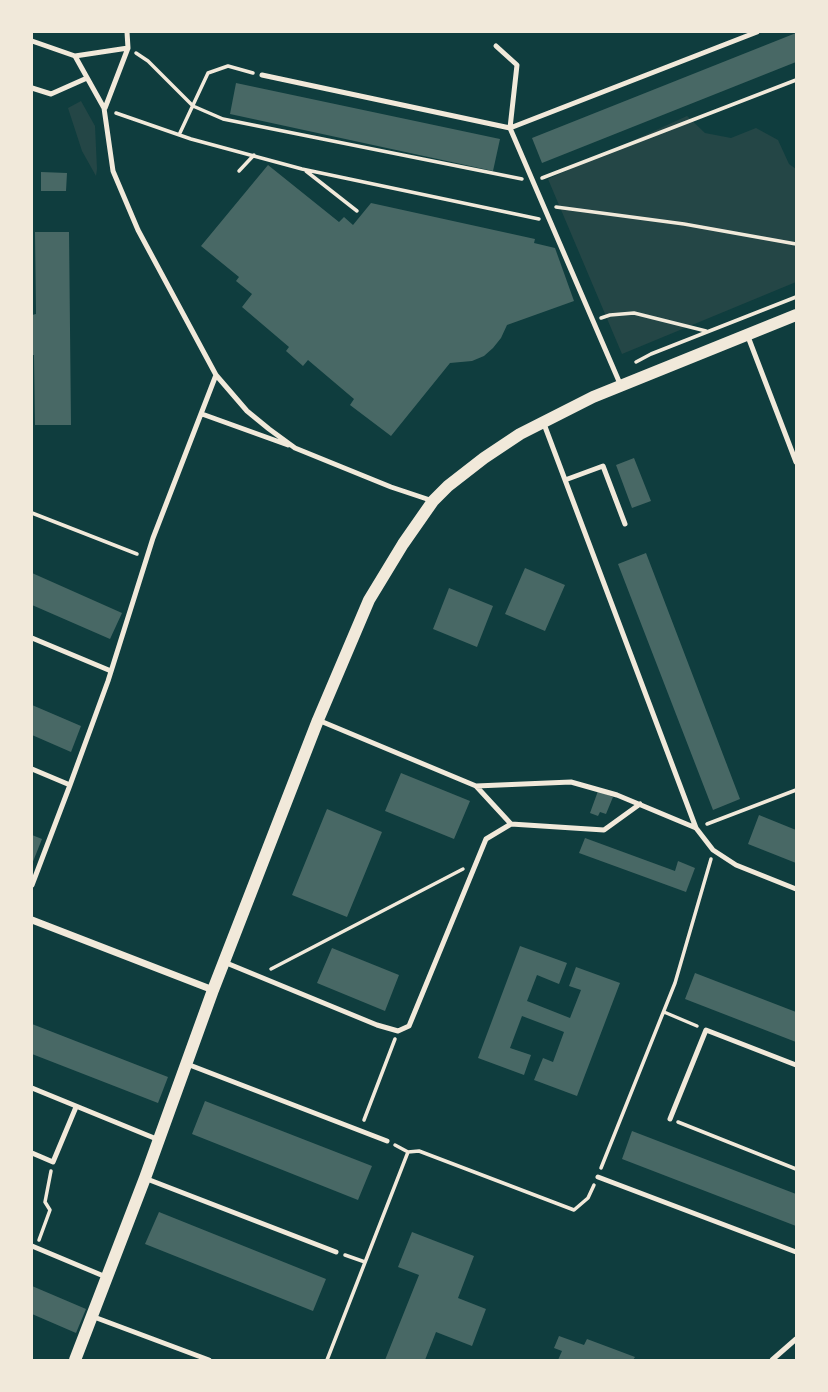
<!DOCTYPE html>
<style>
body{margin:0}
#map{position:relative;width:828px;height:1392px;overflow:hidden;background:#0f3d3e;font-family:Helvetica,sans-serif}
canvas{display:block}
.frame{position:absolute;inset:0;border:33px solid #f1e9da;pointer-events:none}
</style>
<div id="map">
<canvas width="828" height="1392"></canvas>
<div class="frame"></div>
</div>
<script>
const ctx = document.querySelector('canvas').getContext('2d');
ctx.lineJoin = 'round';
function paint(path, color) { ctx.fillStyle = color; ctx.fill(path, 'evenodd'); }
const shape = rows => new Path2D(rows.map(r => 'M' + r).join(''));
function trace(path, color, width, dash) { ctx.strokeStyle = color; ctx.lineWidth = width; ctx.lineCap = dash ? 'butt' : 'round'; ctx.setLineDash(dash || []); ctx.stroke(path); }
paint(shape([
 [81,101,95,126,97,169,96,176,82,151,68,108],
 [687,116,705,133,731,138,756,128,778,140,789,164,796,169,796,282,622,354,548,179]
]), '#244646');
paint(shape([
 [796,33,796,62,542,163,532,138],
 [236,83,500,139,493,171,230,114],
 [268,165,339,222,344,217,353,225,371,203,535,239,534,243,555,248,574,301,507,325,501,338,493,348,484,356,472,361,450,363,391,436,350,405,354,399,308,360,303,366,286,351,289,347,242,307,252,294,236,281,239,277,201,246],
 [41,172,67,173,66,191,41,191],
 [35,232,69,232,71,425,35,425,34,355,32,355,32,315,36,314],
 [634,458,651,501,632,508,616,465],
 [646,553,740,799,713,810,618,564],
 [525,568,565,585,545,631,505,614],
 [32,573,122,613,110,639,32,605],
 [449,588,493,606,477,647,433,629],
 [32,705,81,726,71,752,32,735],
 [401,773,470,801,454,839,385,811],
 [598,791,613,797,606,814,600,812,598,816,590,813],
 [327,809,382,832,347,917,292,895],
 [759,815,796,830,796,863,748,844],
 [32,835,42,839,32,864],
 [585,838,675,871,678,861,695,868,686,892,579,853],
 [520,946,567,963,559,984,537,975,527,1001,570,1018,581,990,569,986,576,967,620,983,577,1096,534,1080,543,1058,553,1062,564,1032,522,1016,510,1048,531,1055,524,1075,478,1058],
 [332,948,399,975,385,1011,317,983],
 [695,973,796,1012,796,1042,685,999],
 [32,1024,168,1077,158,1103,32,1054],
 [205,1101,372,1166,358,1200,192,1134],
 [632,1131,796,1194,796,1226,622,1159],
 [159,1212,326,1279,313,1311,145,1244],
 [412,1232,474,1256,458,1298,486,1309,472,1346,436,1332,425,1360,385,1360,419,1275,398,1267],
 [32,1286,86,1309,76,1333,32,1314],
 [559,1336,584,1345,587,1339,635,1357,633,1360,558,1360,562,1351,554,1348]
]), '#486865');
trace(shape([
 [136,53,148,61,193,106,223,119,522,179],
 [116,113,191,139,302,169,539,219],
 [179,135,208,73,228,66,253,73],
 [239,171,254,155],
 [306,171,357,211],
 [542,178,796,80],
 [556,207,684,224,796,244],
 [601,318,610,315,634,313,706,331],
 [636,362,651,354,796,297],
 [32,513,137,554],
 [707,824,796,790],
 [271,969,463,869],
 [664,1012,697,1026],
 [364,1120,395,1039],
 [678,1122,796,1169],
 [395,1145,408,1152],
 [601,1168,675,983,711,859],
 [39,1240,50,1210,45,1202,51,1171],
 [345,1255,365,1262],
 [327,1360,408,1152,419,1151,574,1210,588,1198,594,1185]
]), '#f1e9da', 3.5);
trace(shape([
 [32,41,75,56,128,48],
 [75,56,104,108,113,171,138,230,216,375,247,411,269,429,295,448,391,487,433,501],
 [262,75,510,128,517,65,496,46],
 [32,88,51,94,87,78],
 [105,108,128,48,127,32],
 [747,334,796,462],
 [621,386,510,128,757,32],
 [202,414,288,445],
 [544,424,696,828,713,850,736,865,796,889],
 [565,480,603,466,625,524],
 [32,638,111,671],
 [318,720,476,786],
 [32,769,70,785],
 [640,804,604,830,511,824,476,786,571,782,617,795,696,828],
 [32,885,70,785,108,681,153,538,216,375],
 [224,962,377,1025,398,1031,409,1026,486,839,511,824],
 [187,1064,387,1141],
 [32,1088,159,1140],
 [670,1119,706,1030,796,1065],
 [32,1153,53,1162,76,1107],
 [598,1177,796,1252],
 [147,1179,336,1252],
 [32,1246,106,1277],
 [94,1317,209,1360],
 [772,1360,796,1339]
]), '#f1e9da', 5);
trace(shape([
 [32,920,213,990]
]), '#f1e9da', 7);
trace(shape([
 [75,1360,145,1178,213,990,318,720,369,600,403,544,433,501,448,486,484,458,520,434,593,397,796,315]
]), '#f1e9da', 12);
</script>
